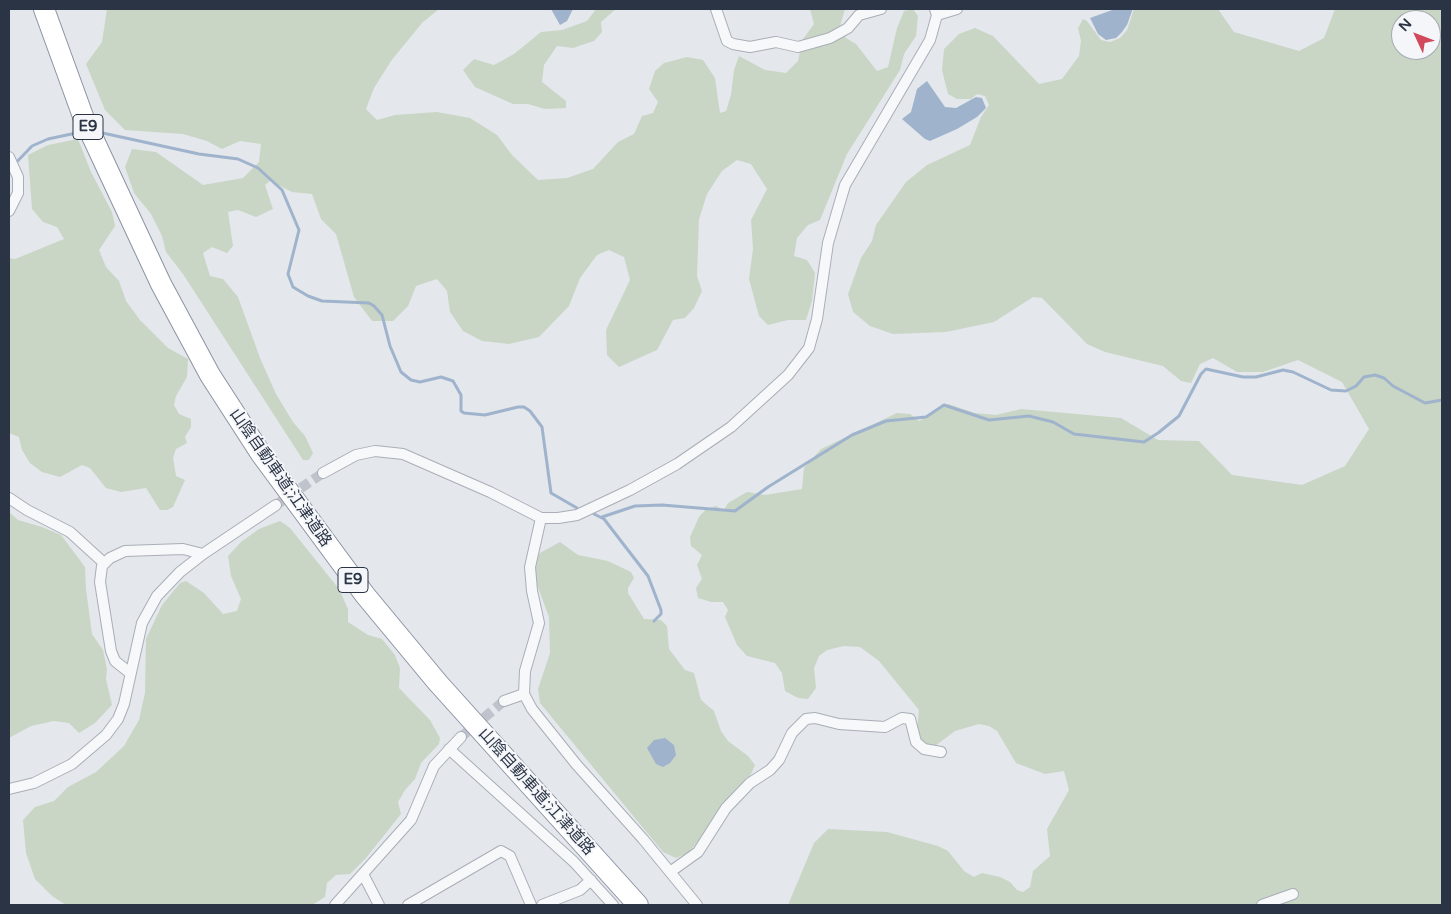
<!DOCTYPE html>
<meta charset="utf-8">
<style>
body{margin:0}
#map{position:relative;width:1451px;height:914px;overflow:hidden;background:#e4e7ec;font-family:"Varela Round",sans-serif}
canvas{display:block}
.frame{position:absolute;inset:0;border:10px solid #2b3445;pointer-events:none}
.north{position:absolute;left:1391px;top:10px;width:50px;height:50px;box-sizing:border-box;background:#f4f6f9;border:1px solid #a4a8b1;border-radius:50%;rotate:313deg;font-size:14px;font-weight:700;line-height:20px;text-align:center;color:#2b3445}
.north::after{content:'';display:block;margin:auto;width:18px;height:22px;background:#d1495b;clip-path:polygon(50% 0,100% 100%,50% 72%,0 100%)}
</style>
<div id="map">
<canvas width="1451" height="914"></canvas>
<div class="frame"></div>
<div class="north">N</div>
</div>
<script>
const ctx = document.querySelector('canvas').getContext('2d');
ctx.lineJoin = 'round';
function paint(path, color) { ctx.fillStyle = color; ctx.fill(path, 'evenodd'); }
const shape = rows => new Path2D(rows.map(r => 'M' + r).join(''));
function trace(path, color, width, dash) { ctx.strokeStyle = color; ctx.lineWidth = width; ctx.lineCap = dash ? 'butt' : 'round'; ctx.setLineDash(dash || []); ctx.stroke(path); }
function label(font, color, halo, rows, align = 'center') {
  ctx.font = font + ' "Varela Round","Noto Sans JP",sans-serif'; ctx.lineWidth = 4; ctx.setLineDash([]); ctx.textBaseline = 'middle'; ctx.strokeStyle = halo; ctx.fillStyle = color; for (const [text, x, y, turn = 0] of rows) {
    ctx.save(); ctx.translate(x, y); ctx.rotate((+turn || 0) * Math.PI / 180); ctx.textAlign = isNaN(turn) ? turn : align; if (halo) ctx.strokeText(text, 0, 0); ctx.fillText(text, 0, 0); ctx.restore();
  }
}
paint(shape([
 [107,9,439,9,422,23,391,61,374,88,366,109,377,120,395,115,437,112,470,118,497,135,512,155,538,180,567,178,593,169,618,142,634,134,642,116,653,113,658,102,649,89,655,71,664,63,687,57,703,60,715,78,720,113,726,111,731,95,734,70,739,56,765,70,786,73,798,61,803,39,814,24,810,9,845,9,840,26,846,38,856,44,877,71,888,67,897,28,904,11,913,9,918,16,916,36,904,54,900,70,847,154,820,220,808,225,797,238,794,256,807,260,815,273,812,301,806,320,788,320,768,325,759,316,749,279,753,249,751,220,767,189,751,164,737,160,722,171,707,194,699,219,697,276,702,291,694,308,685,318,673,320,657,350,619,367,607,355,606,330,630,280,624,257,609,250,597,255,580,278,569,306,539,337,509,344,482,341,463,331,450,312,447,291,437,279,416,286,408,306,393,321,372,321,354,297,336,234,321,219,312,194,292,192,270,181,265,185,273,209,256,217,238,210,228,212,233,246,227,253,212,247,203,253,210,276,223,279,238,297,260,358,276,394,293,422,305,436,313,453,309,460,303,460,183,274,166,252,162,236,151,214,134,193,125,167,132,149,156,152,203,185,243,178,259,162,261,144,240,141,222,149,207,141,183,134,125,130,105,110,86,64,102,42],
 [596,9,616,9,601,22,602,32,594,41,573,48,557,46,544,65,542,82,566,101,566,108,545,109,528,104,513,104,475,87,463,70,474,59,494,65,514,54,541,32,562,30,587,21],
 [1134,9,1218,9,1234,32,1299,51,1324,38,1335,9,1442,9,1442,905,788,905,814,843,828,829,887,832,938,846,948,851,964,871,974,877,982,873,1000,877,1010,882,1017,890,1023,892,1030,887,1033,871,1050,856,1047,829,1069,790,1064,771,1045,774,1016,763,997,731,989,726,979,724,955,731,935,746,927,745,919,740,917,731,919,710,879,661,860,647,844,646,827,650,819,656,814,668,816,688,808,699,798,698,785,691,782,673,775,663,747,656,737,645,725,617,728,610,723,602,711,602,698,598,696,588,702,579,697,565,702,555,691,546,690,537,699,517,706,509,716,506,724,510,728,503,747,492,765,495,802,489,804,468,821,449,897,413,910,414,919,421,948,404,975,413,996,415,1021,409,1121,418,1158,440,1199,441,1232,475,1302,485,1345,466,1369,429,1342,382,1298,360,1263,372,1237,372,1213,358,1200,364,1191,383,1181,381,1163,366,1105,352,1087,344,1042,298,1033,297,994,322,946,332,893,334,870,326,853,312,848,294,861,258,872,241,876,225,906,182,927,165,970,145,981,117,989,105,985,96,977,94,971,99,957,99,948,94,942,70,944,49,959,34,975,28,993,36,1039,84,1062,79,1079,56,1081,41,1078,28,1083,19,1087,21,1101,40,1110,42,1120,38,1127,30],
 [1401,20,1431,20,1431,50,1401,50],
 [78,139,91,172,112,212,115,226,99,250,106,267,119,281,126,301,140,320,168,348,188,359,187,377,176,396,174,405,179,414,191,419,191,427,185,437,187,443,176,449,173,458,176,476,185,480,173,507,167,510,160,510,146,488,121,492,106,488,90,468,82,465,60,477,42,472,30,463,22,450,19,437,9,433,9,258,15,259,64,239,57,227,43,222,32,209,28,155,48,145],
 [9,512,18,520,42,527,61,535,85,567,86,589,92,634,103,650,107,669,106,679,112,705,95,723,79,733,69,723,54,721,31,726,9,738],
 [280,521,290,528,339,589,348,609,348,622,368,635,382,639,395,655,400,668,399,688,430,720,440,738,439,744,421,763,415,779,405,790,398,802,401,814,366,858,350,874,336,875,327,883,325,897,312,905,66,905,52,896,35,879,26,853,23,820,35,807,54,801,68,787,96,772,124,746,139,720,145,693,146,639,162,605,180,583,186,581,204,593,223,614,237,611,241,599,231,576,228,556,241,542,259,529],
 [560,542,578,555,608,561,631,572,634,578,628,588,628,593,644,619,661,620,667,626,669,649,685,670,694,673,701,700,714,711,721,731,728,741,748,756,755,765,750,776,709,829,688,853,676,858,663,852,540,703,538,689,550,653,549,617,536,582,536,560,540,553]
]), '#c9d6c5');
paint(shape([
 [551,9,573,9,567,21,560,25],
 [1115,9,1132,9,1132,11,1127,25,1122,32,1116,38,1106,40,1098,34,1090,18],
 [927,81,945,107,956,108,976,97,982,98,986,108,977,117,957,129,930,141,925,139,902,119,911,112,917,89],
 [665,738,674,745,676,755,670,763,663,767,656,764,647,748,654,740]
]), '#9fb4cc');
trace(shape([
 [98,132,199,154,238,159,258,168,282,190,299,230,288,274,293,287,308,296,322,301,369,303,374,306,382,315,390,346,401,372,411,380,420,382,441,377,453,381,461,395,461,411,464,413,485,415,518,407,524,407,530,411,542,427,551,493,577,508],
 [9,170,32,146,48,139,81,132],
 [594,514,604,519,648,576,661,610,661,614,654,621],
 [602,517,635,506,662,505,735,511,768,487,852,435,886,421,926,417,944,405,989,420,1029,416,1053,422,1074,434,1144,442,1158,433,1179,416,1201,374,1206,369,1243,377,1256,377,1283,370,1293,372,1331,390,1346,391,1356,386,1364,377,1375,375,1384,378,1393,386,1425,403,1442,400]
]), '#9fb4cc', 3);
trace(shape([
 [276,505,323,473],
 [461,737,504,701]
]), '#bfc3cb', 10, [10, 5]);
const street = shape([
 [716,9,727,41,733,44,750,47,776,42,798,47,830,38,848,28,859,15,881,9],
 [937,15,957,9],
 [9,157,18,177,18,193,9,211],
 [323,473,356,455,375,451,403,454,490,492,541,518,558,518,577,515,630,490,677,464,731,427,788,375,809,348,817,319,828,243,845,185,930,40,937,15,935,9],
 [9,498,27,510,70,532,104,563],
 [130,673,115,661,111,651,100,582,102,566,110,558,125,551,183,549,203,554],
 [524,694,532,709,576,764,643,839,697,905],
 [504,701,524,694,525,671,539,623,532,591,530,567,541,518],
 [449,749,574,862,613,905],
 [9,789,34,783,72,764,106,735,118,719,124,704,142,623,157,596,180,572,203,554,276,505],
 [670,872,698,852,726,808,750,783,770,770,779,760,792,733,806,719,815,718,839,724,885,727,902,718,910,719,916,742,924,749,941,752],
 [363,874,379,905],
 [335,905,411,820,434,766,461,737],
 [408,905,501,851,510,856,531,905],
 [542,905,580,890,591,880],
 [1262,905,1293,894]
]);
const highway = shape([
 [44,9,84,119,161,284,210,375,261,454,365,595,438,683,638,905]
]);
trace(street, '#a9aeb7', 12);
trace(highway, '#8b94a3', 22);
trace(street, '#f7f8fa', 10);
trace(highway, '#fff', 20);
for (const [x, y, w] of [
 [88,127,30],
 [353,580,30]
]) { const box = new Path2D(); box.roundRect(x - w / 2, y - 12.5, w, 25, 4); ctx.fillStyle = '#f4f6f9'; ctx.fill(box); trace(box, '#2b3445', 1); }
label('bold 15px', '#2b3445', null, [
 ["E9",88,127],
 ["E9",353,580]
]);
label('16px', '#2b3445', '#f4f6f9', [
 ["山陰自動車道;江津道路",280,478,55],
 ["山陰自動車道;江津道路",536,792,48]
]);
</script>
